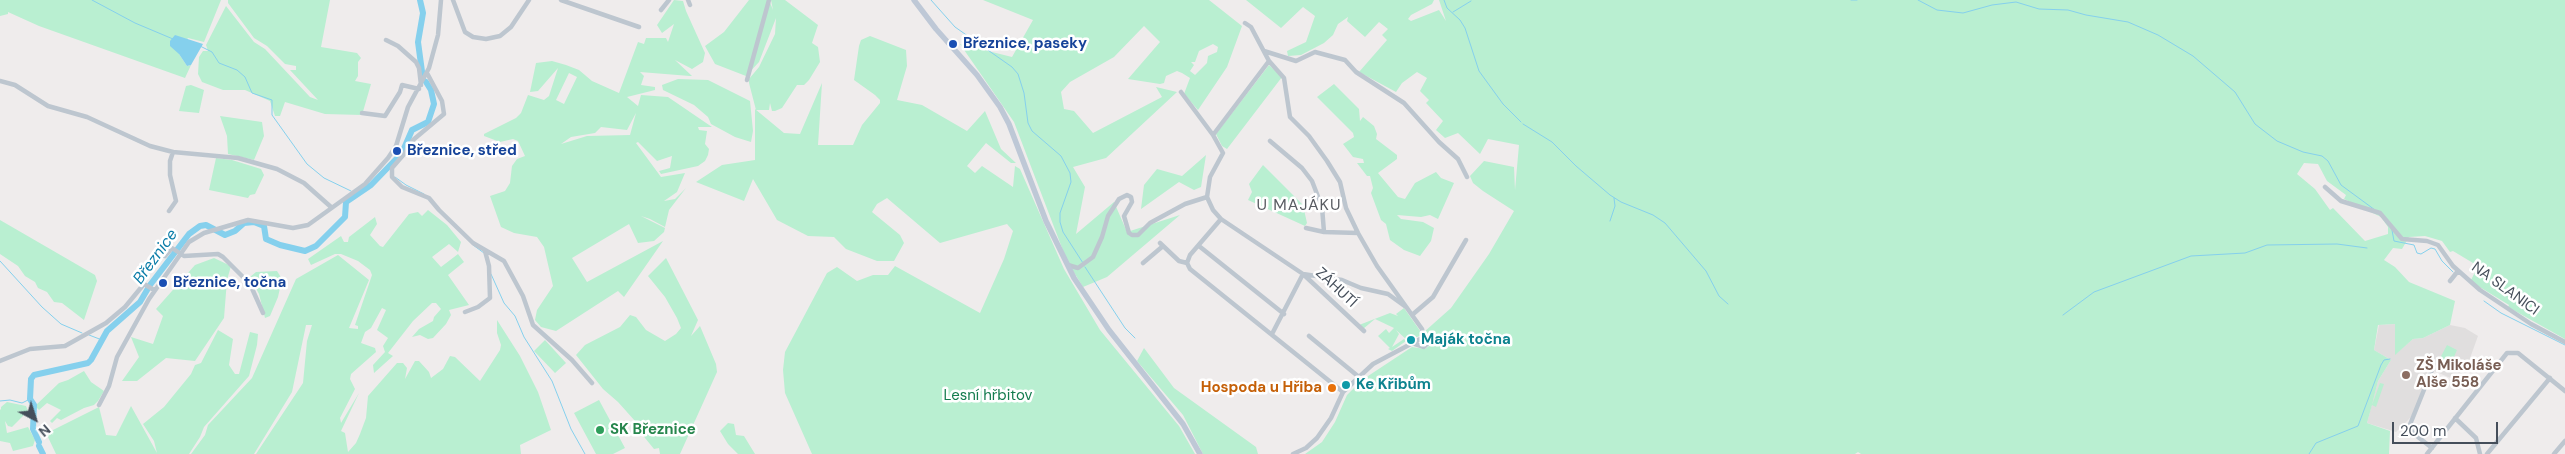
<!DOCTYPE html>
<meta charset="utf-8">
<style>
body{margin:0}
#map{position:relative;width:2565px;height:454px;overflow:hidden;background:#efecec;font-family:"DM Sans",sans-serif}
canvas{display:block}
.north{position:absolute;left:10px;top:394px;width:50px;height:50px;-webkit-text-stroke:4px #fff;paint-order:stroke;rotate:140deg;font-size:14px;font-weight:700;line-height:20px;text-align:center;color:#454e5a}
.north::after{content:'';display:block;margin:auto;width:18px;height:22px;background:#454e5a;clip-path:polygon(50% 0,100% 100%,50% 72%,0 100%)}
.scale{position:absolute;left:2392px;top:422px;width:106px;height:22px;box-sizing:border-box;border:2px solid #454e5a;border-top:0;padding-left:6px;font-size:15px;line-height:18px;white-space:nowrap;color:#454e5a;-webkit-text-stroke:4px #fff;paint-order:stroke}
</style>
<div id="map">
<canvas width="2565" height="454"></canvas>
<div class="north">N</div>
<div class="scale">200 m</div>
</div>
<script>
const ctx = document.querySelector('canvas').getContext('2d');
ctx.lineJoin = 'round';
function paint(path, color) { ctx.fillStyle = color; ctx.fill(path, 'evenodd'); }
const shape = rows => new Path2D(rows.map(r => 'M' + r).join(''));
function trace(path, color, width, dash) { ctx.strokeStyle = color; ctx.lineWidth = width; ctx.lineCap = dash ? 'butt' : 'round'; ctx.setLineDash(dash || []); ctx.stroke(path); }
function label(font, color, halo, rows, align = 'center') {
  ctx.font = font + ' "DM Sans",sans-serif'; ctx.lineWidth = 5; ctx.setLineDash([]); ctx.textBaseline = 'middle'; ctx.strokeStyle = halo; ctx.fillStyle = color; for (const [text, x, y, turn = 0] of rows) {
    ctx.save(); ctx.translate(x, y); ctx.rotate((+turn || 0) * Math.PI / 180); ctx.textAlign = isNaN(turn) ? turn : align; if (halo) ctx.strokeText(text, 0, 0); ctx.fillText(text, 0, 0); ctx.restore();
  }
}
paint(shape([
 [2395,324,2395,354,2413,339,2423,338,2450,325,2465,328,2478,336,2469,361,2455,380,2432,370,2411,417,2396,432,2367,423,2378,381,2391,360,2374,350,2379,325]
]), '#e0dede');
paint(shape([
 [0,0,221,0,204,42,188,38,179,54,187,66,191,65,185,78,39,26,8,12,8,14,0,16],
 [228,0,330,0,321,47,357,53,361,58,358,62,358,76,355,81,371,84,362,115,325,114,285,102,280,116,275,116,270,101,245,90,223,90,202,82,198,74,199,57,203,51,208,51,206,45,226,6,254,42,265,49,310,97,318,100,290,70,296,70,296,66,285,64,267,46,254,38,228,3],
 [674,0,683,1,686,11,705,53,703,62,692,69,675,60,692,76,690,76,640,72,644,76,641,85,655,87,655,90,627,97,638,106,641,95,668,97,712,127,698,127,699,130,707,131,705,144,709,149,708,155,705,161,698,166,661,174,659,171,670,168,672,156,657,161,638,142,636,143,661,177,685,173,677,192,664,201,675,199,686,188,669,210,665,227,650,219,641,216,665,228,664,232,654,241,638,243,629,224,572,258,587,282,663,241,624,297,618,291,556,331,541,327,535,320,537,310,553,286,544,247,537,237,514,233,501,227,490,196,505,191,510,183,512,166,517,159,525,156,518,141,513,139,500,142,484,136,484,134,516,118,521,113,528,95,544,100,549,96,558,68,538,91,530,92,536,63,552,61,566,65,579,70,592,81,619,93,638,42,644,44,646,38,666,38,668,42,674,24,662,33,657,25],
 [569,73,577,77,564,104,556,100],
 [636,113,630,135,587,136,561,144,571,137,595,133,601,127,627,130],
 [749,0,769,0,773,10,771,0,785,0,818,25,812,43,818,47,820,62,809,80,804,85,797,85,782,108,775,111,772,111,770,103,769,110,756,110,749,83,749,79,759,67,775,34,776,18,759,62,746,76,715,64,705,46,724,32],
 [983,0,1209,0,1242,26,1227,67,1198,110,1184,94,1190,78,1182,73,1177,71,1166,76,1164,83,1160,84,1128,79,1160,42,1144,26,1114,57,1070,82,1061,92,1064,109,1074,111,1093,133,1162,97,1156,87,1177,92,1106,158,1073,167,1085,187,1076,234,1114,202,1127,232,1180,215,1107,277,1083,287,1067,261,1014,122,960,44,1012,57,1033,20],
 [1213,44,1218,47,1217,52,1208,56,1207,63,1195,75,1190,71,1194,65,1191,62,1195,62,1199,51],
 [1246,0,1434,0,1432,4,1411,15,1408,19,1411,21,1439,10,1446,21,1439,0,2565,0,2565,339,2508,307,2509,305,2478,286,2471,280,2478,266,2453,251,2450,252,2442,241,2425,236,2409,237,2402,249,2393,248,2384,260,2395,267,2409,282,2455,301,2450,325,2423,338,2413,339,2395,355,2395,324,2378,325,2374,350,2391,360,2378,381,2372,405,2380,383,2384,384,2376,407,2372,405,2367,423,2390,431,2389,454,1861,454,1858,452,1855,454,1305,454,1322,442,1335,422,1347,395,1362,380,1412,347,1425,349,1436,341,1424,332,1451,308,1489,254,1514,211,1483,191,1473,183,1470,176,1484,161,1514,167,1515,190,1519,145,1488,139,1480,154,1458,133,1445,138,1436,130,1443,121,1426,103,1429,100,1420,91,1427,78,1417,72,1402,83,1396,92,1359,72,1387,40,1382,35,1388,29,1379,22,1365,37,1347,21,1348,17,1338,24,1333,35,1324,43,1301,55,1288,56,1287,51,1306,42,1315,16,1303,7,1281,28],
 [2304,163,2318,164,2327,181,2346,195,2344,199,2381,217,2388,227,2388,234,2365,241,2333,208,2330,210,2315,189,2297,174],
 [870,36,906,50,907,66,897,100,922,105,967,131,985,111,1001,149,1016,163,1011,163,986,143,967,166,975,173,982,166,1013,187,1015,166,1020,169,1064,269,1100,330,1179,426,1195,454,812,454,785,393,783,370,785,352,827,273,837,267,857,281,873,275,888,275,895,266,980,313,1004,259,1013,231,1007,224,940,243,887,198,877,204,872,212,900,235,904,243,894,261,877,261,846,249,834,237,808,236,777,220,753,179,744,201,696,182,722,165,755,160,755,109,784,133,800,134,822,83,818,145,853,145,862,125,880,103,880,100,875,95,854,80,859,46,861,40],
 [1269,65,1282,77,1227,149,1222,146,1216,134],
 [678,79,708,80,750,101,753,131,751,142,735,137,711,124,708,117,694,105,663,90,662,85],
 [1334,84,1359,109,1360,121,1363,117,1374,126,1377,134,1376,139,1397,155,1397,159,1378,173,1398,197,1405,199,1415,183,1436,172,1441,178,1454,183,1438,219,1430,215,1421,217,1397,215,1401,219,1423,222,1434,228,1431,241,1420,256,1404,250,1390,240,1386,224,1381,220,1371,193,1373,188,1370,176,1367,176,1357,163,1364,163,1363,159,1353,157,1343,144,1354,137,1353,133,1317,97],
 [191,85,204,90,199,113,179,111,186,86],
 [220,116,262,122,264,136,254,160,228,154,227,136],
 [1206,155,1201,187,1194,190,1179,182,1141,209,1144,185,1157,169,1182,176],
 [216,158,232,160,261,169,264,175,255,194,250,195,248,198,209,190],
 [1263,165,1303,205,1307,223,1305,226,1248,200,1252,192,1249,184],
 [428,210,447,225,461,242,458,252,449,244,432,257,441,267,458,254,464,262,448,275,469,305,449,310,451,315,446,324,433,338,428,339,420,335,412,337,419,329,433,321,434,317,441,309,436,303,432,303,413,321,388,353,393,356,374,373,373,365,385,352,383,346,388,338,377,330,386,310,382,308,371,328,365,332,361,343,375,348,376,352,351,374,350,379,355,389,340,418,341,423,359,393,341,431,345,433,348,452,356,443,360,434,366,418,368,396,397,363,403,363,407,368,405,379,415,361,419,361,429,372,431,378,443,369,450,356,455,357,480,381,500,350,501,345,497,333,497,320,520,356,538,392,551,430,520,445,521,454,256,454,303,383,307,341,312,325,306,325,292,392,254,454,191,454,205,435,208,425,252,378,296,279,338,255,369,280,349,328,358,329,358,326,355,325,372,275,370,270,358,261,341,254,335,254,311,265,308,259,341,236,344,242,348,242,349,237,375,217,377,224,370,235,380,246,383,247,409,214,418,212,422,216],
 [0,220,95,275,97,281,84,320,62,303,54,302,47,292,38,288,35,282,25,276,18,266,0,254],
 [214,258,231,266,227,280,224,318,195,361,166,358,137,381,122,381,139,357,131,337,153,344,163,316,156,309,195,265],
 [666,258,698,320,691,336,700,326,716,364,717,372,680,454,660,454,659,448,654,449,645,438,635,421,618,402,603,389,576,355,585,345,620,327,630,315,636,317,646,330,665,341,676,334,681,328,677,318,665,297,648,276],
 [277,271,282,279,278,297,270,316,265,318,259,294,250,277,256,272],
 [1404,308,1423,335,1407,340,1396,330,1399,334,1392,347,1404,339,1406,341,1392,351,1388,349,1390,348,1378,336,1386,329,1389,333,1394,328,1375,319,1363,329,1359,325,1390,313,1398,316,1396,314],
 [218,330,233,339,229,365,235,374,239,374,250,332,258,334,257,345,249,376,204,427,200,437,189,454,56,454,47,435,53,430,99,407,106,435,116,436,131,406,157,453,154,441,143,424,164,407,191,374,195,365,201,363],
 [545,340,566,363,555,373,534,351],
 [2447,345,2457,350,2448,370,2437,364],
 [1144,348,1174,388,1256,447,1258,454,1203,454,1183,415,1137,361],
 [84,371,91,382,104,391,98,401,94,405,84,408,61,420,57,418,52,423,50,421,61,410,47,403,39,410,35,406,59,383,68,380],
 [599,400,625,448,613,454,596,454,574,413],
 [7,402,26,406,28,411,12,427,8,426,5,421,7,433,28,427,35,440,33,446,13,451,10,443,0,441,0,409,1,410,1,407],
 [728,423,734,424,736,435,744,436,755,454,738,454,728,444,720,431]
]), '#b9efd1');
paint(shape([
 [175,35,203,44,191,65,187,66,179,54,170,46,170,41]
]), '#85d0ed');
trace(shape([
 [92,0,135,23,173,39],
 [931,0,955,27,1012,67,1018,74,1024,93,1028,123,1032,131,1061,156,1070,173,1071,182,1060,213,1060,222,1063,232,1083,263],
 [1444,0,1447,8,1460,20,1465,28,1479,71,1503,104,1521,122],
 [1851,0,1857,0],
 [1918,0,1937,10,1963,13,1992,5,2016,2,2039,9,2068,10,2086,15,2128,22,2158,35,2193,56,2235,92,2255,124,2277,141,2303,152,2322,156,2328,161,2341,185,2375,210],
 [1453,12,1471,1],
 [200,46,212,52,219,63,237,70,245,77,252,93,272,100,272,115,307,164,324,178,351,191],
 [1523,124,1552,142,1576,166,1610,195,1621,202,1653,215,1665,223,1706,271,1719,296,1728,304],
 [388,166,388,169],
 [395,177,406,185,424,194],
 [1610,221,1615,206,1614,198],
 [2392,230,2394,241,2414,245,2417,253,2421,254,2431,248,2435,249,2442,261,2453,272],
 [473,245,484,253],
 [0,261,42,307,61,324,82,333],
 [1085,267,1125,328,1135,338],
 [491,274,504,303,515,316,524,337,552,381,571,429,585,454],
 [2484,301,2501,313,2565,345],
 [2063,315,2094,292,2191,256,2245,253,2267,245,2337,244,2367,248],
 [89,335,102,340],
 [0,401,10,400,22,403,30,399],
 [2309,454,2316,443,2358,426,2381,365,2384,360,2390,359]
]), '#85d0ed', 1);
trace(shape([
 [420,0,423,13,418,42,423,79],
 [39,442,33,429,34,405,30,399,31,379,34,375,88,363,91,360,107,331,140,302,150,285,189,234,200,226,206,225,225,235,235,231,244,223,254,222,264,226,266,239,280,245,305,251,316,246,345,217,346,202,371,185,402,153,412,130,428,122,434,104,431,90,426,82],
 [39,446,43,454]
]), '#85d0ed', 6);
trace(shape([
 [453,0,465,32,473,37,486,39,500,36,511,27,529,0],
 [561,0,639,27],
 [688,0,690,5],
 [661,10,669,0],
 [1245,23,1251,27,1269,61,1284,78,1290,117,1309,136,1327,161,1340,182,1346,208,1358,233,1377,266,1422,329,1424,337],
 [386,40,398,46,416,62,419,68,421,85],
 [1264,51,1296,61,1315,52,1345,60,1356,72,1404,103,1439,142,1458,159,1467,177],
 [1269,61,1213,135,1223,153,1210,177,1207,197,1213,210,1221,219,1303,274,1342,280,1361,288,1388,294,1406,307],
 [427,73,442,101,444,114,413,140,405,153,392,168,392,177,402,187,429,198,439,210,473,243,504,261,523,296,533,325,572,360,592,383],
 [747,80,769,0],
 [0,81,15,85,48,106,87,117,150,146,173,152,238,158,277,169,304,183,331,207],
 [1181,92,1213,135],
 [362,113,385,116,400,92,402,85,419,89],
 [1270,141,1302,168,1312,181,1322,207,1324,232,1358,233],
 [2325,187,2341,201,2380,213,2402,239,2427,241,2438,245,2453,266,2480,290,2531,324,2565,342],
 [169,211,176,201,170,175,170,161,173,152],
 [1221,219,1190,255,1187,263,1190,269,1343,392],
 [1306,228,1324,232],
 [1160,243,1179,261,1187,263],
 [1199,246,1284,314],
 [165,256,172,248,184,256,218,254,223,257,250,284,263,313],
 [1143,263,1163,246],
 [1068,265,1078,268,1093,257,1102,237,1108,216,1119,199,1127,195,1131,197,1132,202,1124,216,1129,233,1132,235,1138,235,1150,223,1185,204,1207,197],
 [2450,281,2458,271],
 [465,312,478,307,490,298,489,266,485,251],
 [1412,315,1433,297,1466,240],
 [1272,334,1303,274,1364,331],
 [1309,336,1359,377],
 [1412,343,1424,347,1430,341,1424,337],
 [0,361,30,349,65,346,106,323,125,307,144,284,154,290],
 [99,405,109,386,117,357,149,299,189,242,204,233,248,220,293,228,308,225,365,184,388,158,396,146,408,107,429,68,438,35,441,0],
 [2455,418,2476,438,2480,454],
 [2432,448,2413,433,2409,427,2432,370],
 [1293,454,1306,448,1317,438,1331,418,1343,392,1373,364,1424,337],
 [2427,454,2507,353,2518,353,2565,391],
 [2487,454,2550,378],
 [2554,454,2565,441]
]), '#bdc6cf', 4.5);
trace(shape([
 [914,0,936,29,977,75,1000,107,1009,124,1046,221,1074,278,1109,330,1183,424,1200,454]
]), '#bec8d6', 5.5);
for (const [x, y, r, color] of [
 [953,44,5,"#1a4fb4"],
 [397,151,5,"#1a4fb4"],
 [163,283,5,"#1a4fb4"],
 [1411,340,5,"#0f9aa8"],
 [2406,375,5,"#8d6e63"],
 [1346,385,5,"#0f9aa8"],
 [1332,388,5,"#e8710a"],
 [600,430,5,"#2e9e5b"]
]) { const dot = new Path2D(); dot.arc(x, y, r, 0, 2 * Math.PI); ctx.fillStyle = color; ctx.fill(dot); trace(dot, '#fff', 2); }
label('bold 15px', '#164399', '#fff', [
 ["Březnice, paseky",963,44],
 ["Březnice, střed",407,151],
 ["Březnice, točna",173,283]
], 'left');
label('15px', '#454e5a', '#fff', [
 ["ZÁHUTÍ",1336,288,43],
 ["NA SLANICI",2505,289,36]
]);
label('bold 15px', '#0d838f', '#fff', [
 ["Maják točna",1421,340],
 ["Ke Křibům",1356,385]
], 'left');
label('bold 15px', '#785e54', '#fff', [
 ["ZŠ Mikoláše",2416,366],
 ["Alše 558",2416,383]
], 'left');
label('bold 15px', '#c56008', '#fff', [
 ["Hospoda u Hřiba",1322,388]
], 'right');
label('15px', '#157c4f', '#fff', [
 ["Lesní hřbitov",988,396]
]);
label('bold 15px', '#27864d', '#fff', [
 ["SK Březnice",610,430]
], 'left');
ctx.letterSpacing = '1px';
label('16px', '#595c62', '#fff', [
 ["U MAJÁKU",1299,206]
]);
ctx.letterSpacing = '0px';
label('italic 16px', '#097ca8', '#fff', [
 ["Březnice",156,257,-54]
]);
</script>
